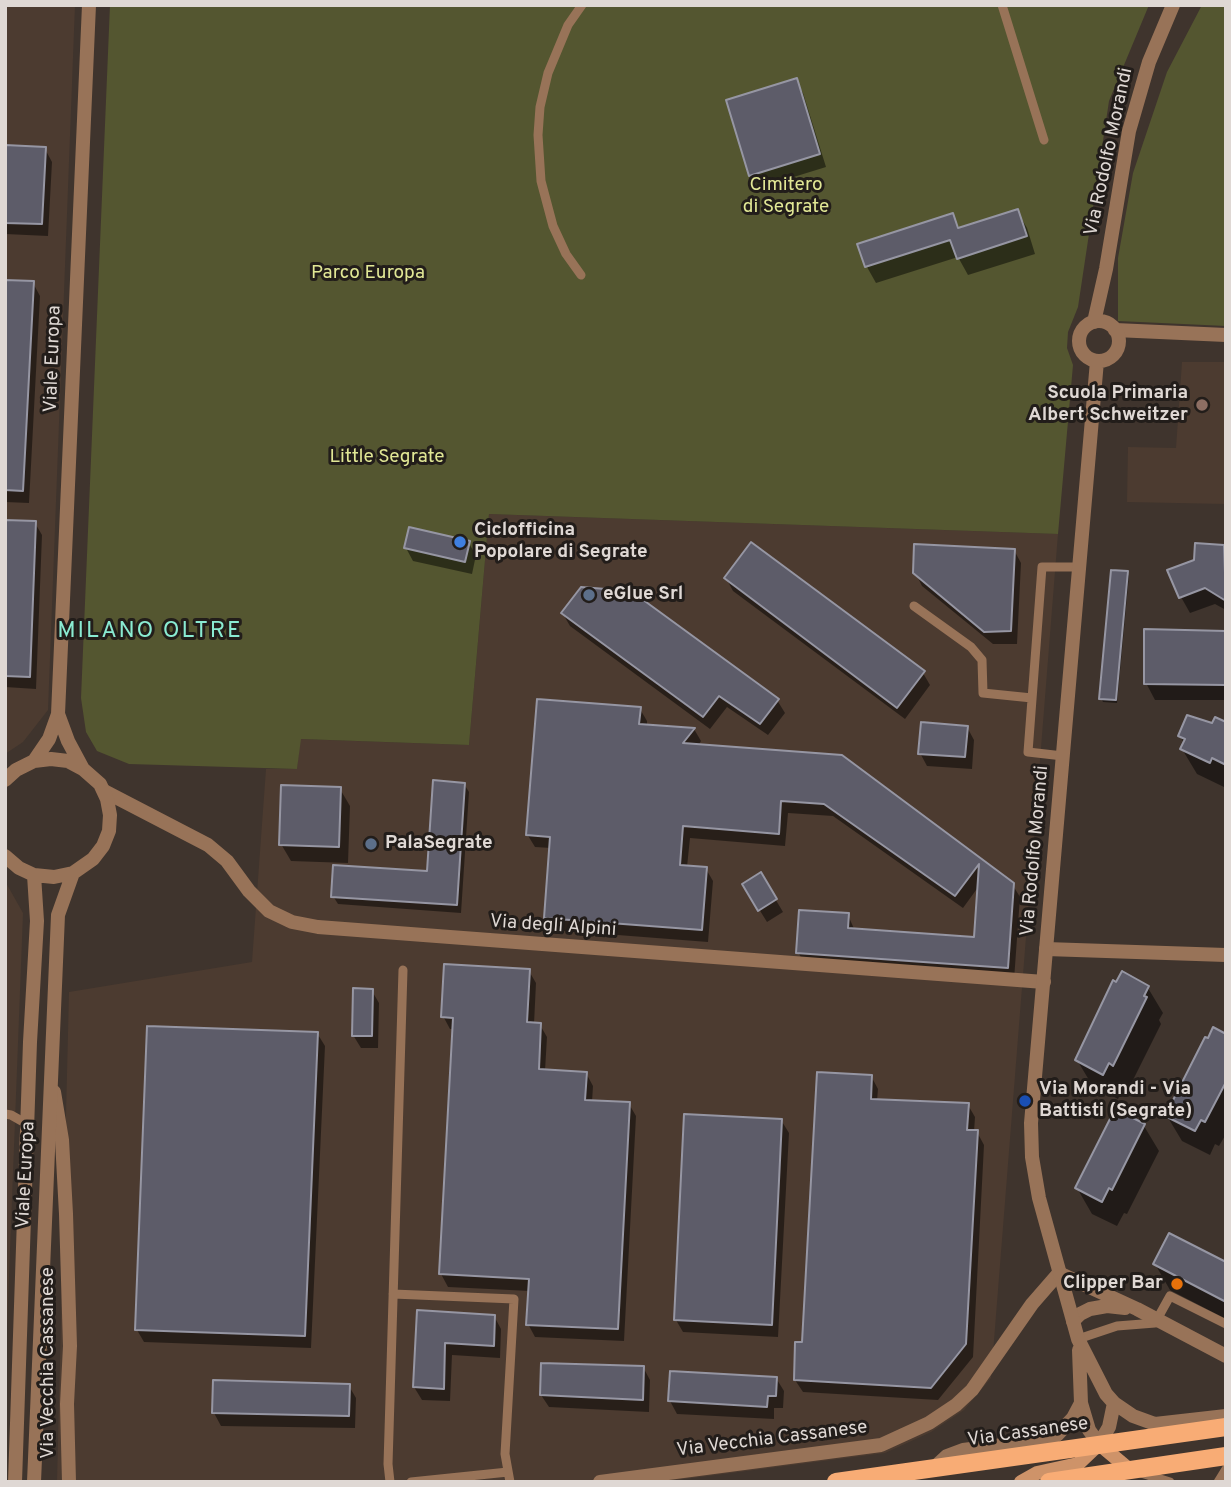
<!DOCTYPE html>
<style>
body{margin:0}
#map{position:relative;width:1231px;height:1487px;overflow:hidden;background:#3f342d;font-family:Overpass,sans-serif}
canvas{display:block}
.frame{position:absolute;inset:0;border:7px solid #dfd8d4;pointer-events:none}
</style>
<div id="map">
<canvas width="1231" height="1487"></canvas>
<div class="frame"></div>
</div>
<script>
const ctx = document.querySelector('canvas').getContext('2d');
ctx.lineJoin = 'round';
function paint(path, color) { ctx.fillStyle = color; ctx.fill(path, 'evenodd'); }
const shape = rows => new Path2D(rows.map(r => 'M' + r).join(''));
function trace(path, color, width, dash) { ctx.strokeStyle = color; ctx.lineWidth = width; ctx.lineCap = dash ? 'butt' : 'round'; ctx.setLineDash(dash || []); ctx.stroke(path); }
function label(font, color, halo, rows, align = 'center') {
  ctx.font = font + ' Overpass,sans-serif'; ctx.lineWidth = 6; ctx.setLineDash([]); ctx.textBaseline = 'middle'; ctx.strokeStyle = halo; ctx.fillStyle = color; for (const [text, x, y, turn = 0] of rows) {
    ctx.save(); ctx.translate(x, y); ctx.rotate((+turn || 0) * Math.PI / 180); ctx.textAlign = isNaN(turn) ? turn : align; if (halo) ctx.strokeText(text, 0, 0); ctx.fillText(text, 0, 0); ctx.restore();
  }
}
paint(shape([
 [5,5,75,5,48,710,23,742,5,754],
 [1182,362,1226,362,1226,504,1127,502,1128,447,1176,448],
 [489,514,1058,534,991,1378,964,1410,931,1432,885,1453,662,1482,57,1482,69,992,252,962,266,769,297,769,300,739,469,745],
 [5,881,23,913,5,1381]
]), '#4c3b30');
paint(shape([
 [110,5,1149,5,1109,101,1078,307,1068,332,1067,348,1073,365,1058,534,489,514,469,745,301,739,297,769,129,764,97,751,86,732,81,698],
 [1202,5,1226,5,1226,326,1118,321,1118,258,1133,173,1167,72]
]), '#545630');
paint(shape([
 [796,80,803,93,826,167,758,188,751,175,728,101],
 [5,147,45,149,52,162,48,236,5,234],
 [1017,211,1027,228,1035,254,968,275,958,257,876,283,867,267,860,245,952,215,960,229],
 [5,282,33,283,40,296,29,503,5,502],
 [5,522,35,523,42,535,36,689,5,687],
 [468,542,476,555,472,574,413,561,406,548],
 [1223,547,1226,551,1226,610,1215,604,1190,613,1181,597,1196,561],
 [1014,550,1021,563,1017,644,993,644,922,586,915,572],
 [1127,573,1129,576,1117,703,1103,702,1101,698],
 [726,578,923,673,930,685,905,719,733,591],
 [563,614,777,700,785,713,768,735,727,707,710,729,570,626],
 [1226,633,1226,700,1155,700,1146,683],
 [640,709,647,721,647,726,694,729,701,741,698,746,845,757,847,761,1012,884,1020,897,1014,980,805,965,798,952,848,915,855,931,975,939,979,886,963,908,833,816,788,813,785,846,690,838,687,867,706,869,713,881,708,942,553,930,546,917,551,848,535,847,527,834],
 [1226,724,1226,783,1224,787,1197,774,1182,749,1184,743,1180,736,1213,725],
 [967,727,974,740,972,769,927,766,920,753],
 [464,784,469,792,461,913,338,904,333,896,428,873],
 [340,789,350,806,348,863,291,861,281,844],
 [761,875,783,912,767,922,744,885],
 [529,971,536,983,534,1024,540,1025,547,1037,545,1071,586,1073,593,1086,592,1102,629,1104,636,1116,624,1341,535,1337,528,1324,530,1291,448,1287,441,1274,454,1029,450,1029,443,1016],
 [1148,988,1163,1013,1159,1020,1161,1024,1128,1090,1123,1088,1118,1099,1092,1085,1077,1060],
 [372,991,379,1003,378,1048,361,1048,353,1035],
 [317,1033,325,1046,311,1348,144,1342,137,1330],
 [1226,1036,1226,1134,1219,1146,1215,1144,1210,1155,1182,1141,1167,1116],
 [871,1076,878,1089,877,1101,968,1105,975,1117,974,1132,977,1132,984,1145,973,1357,938,1400,803,1392,795,1380],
 [1116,1111,1144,1126,1159,1151,1127,1214,1124,1213,1117,1226,1092,1214,1077,1188],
 [781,1120,789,1133,778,1337,683,1332,676,1320],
 [1155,1264,1226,1264,1226,1319,1170,1290],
 [419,1312,494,1316,501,1329,500,1358,452,1355,450,1401,422,1400,414,1387],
 [643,1367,650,1380,649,1412,549,1407,541,1395],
 [776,1378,784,1391,783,1408,774,1408,774,1419,677,1414,670,1401],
 [349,1386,356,1398,355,1428,221,1426,214,1413]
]), '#0007');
const building = shape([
 [797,78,820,154,749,176,726,100,797,78],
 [5,145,46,147,42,224,5,223,5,145],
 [1018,209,1027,236,957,259,950,240,865,267,857,244,953,213,958,228,1018,209],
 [5,280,34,281,23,491,5,490,5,280],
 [5,520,36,521,30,677,5,676,5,520],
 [409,527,470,541,465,562,404,548,409,527],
 [751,542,925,671,897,708,724,578,751,542],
 [1195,543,1224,545,1226,601,1205,588,1179,598,1167,570,1194,560,1195,543],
 [914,544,1015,549,1011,631,984,632,913,573,914,544],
 [1111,570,1128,571,1116,700,1099,699,1111,570],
 [581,587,631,591,779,699,760,724,719,696,703,717,561,613,581,587],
 [1144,629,1226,631,1226,685,1144,684,1144,629],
 [537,699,641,707,639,724,695,728,683,743,842,755,1014,883,1008,968,796,953,799,910,849,913,848,928,974,937,979,864,955,896,824,804,781,801,779,834,683,826,680,865,707,867,702,930,544,918,550,837,526,835,537,699],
 [1187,715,1212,723,1215,717,1226,722,1226,765,1212,758,1210,763,1180,749,1185,739,1178,736,1187,715],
 [921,722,968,726,965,757,918,754,921,722],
 [433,780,465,783,457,905,331,897,333,865,427,871,433,780],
 [281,785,341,787,339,847,279,845,281,785],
 [761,872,777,899,758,911,742,884,761,872],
 [444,964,530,969,527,1022,541,1023,539,1069,587,1072,585,1100,630,1102,618,1329,526,1325,529,1279,439,1274,453,1018,441,1017,444,964],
 [1122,971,1149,986,1144,996,1147,997,1113,1066,1109,1063,1103,1075,1075,1060,1113,980,1116,982,1122,971],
 [353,988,373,989,372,1036,352,1036,353,988],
 [147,1026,318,1032,305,1336,135,1330,147,1026],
 [1213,1027,1226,1034,1226,1082,1205,1122,1201,1120,1195,1131,1165,1116,1205,1037,1208,1038,1213,1027],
 [817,1072,872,1075,871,1099,969,1103,967,1130,978,1130,966,1344,931,1388,794,1380,795,1342,802,1342,817,1072],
 [1115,1109,1145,1124,1112,1190,1109,1188,1102,1202,1075,1188,1115,1109],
 [684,1114,782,1119,772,1325,674,1320,684,1114],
 [1169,1233,1226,1262,1226,1302,1153,1264,1169,1233],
 [417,1310,495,1315,494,1346,445,1343,444,1389,413,1387,417,1310],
 [541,1363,644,1366,643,1400,540,1395,541,1363],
 [670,1371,777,1377,776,1396,768,1396,767,1407,668,1401,670,1371],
 [213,1380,350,1384,349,1416,212,1413,213,1380]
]);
paint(building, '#5d5c69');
trace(building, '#9696a3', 2);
trace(shape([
 [1002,5,1044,140],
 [581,275,566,254,553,226,541,181,538,135,540,107,548,73,568,25,582,5],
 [914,606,971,647,982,660,983,693,1032,698],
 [1063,756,1028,752,1042,567,1080,567],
 [5,1114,11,1115,27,1124],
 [393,1294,514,1299,505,1454,510,1482],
 [1078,1339,1117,1326,1155,1323,1170,1296,1226,1324],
 [1141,1473,1170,1482],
 [390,1482,388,1464,403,970],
 [411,1482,508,1472],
 [1218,1482,1226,1469]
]), '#987358', 9);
trace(shape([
 [1115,330,1226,335],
 [104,791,208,845,227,861,249,891,269,911,292,922,318,927,1044,982],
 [1046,949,1226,955],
 [54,1092,62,1140,66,1214,70,1346,67,1404,69,1482],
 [1073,1321,1080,1314,1090,1309,1107,1306,1125,1308],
 [600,1482,881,1445,929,1423,956,1405,972,1390,1032,1304,1059,1273,1137,1309,1226,1356]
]), '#987358', 14);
trace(shape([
 '1079 341a20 20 0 1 1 40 0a20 20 0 1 1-40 0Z',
 [1094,322,1106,269,1129,131,1149,62,1173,5],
 [1097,361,1031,1123,1032,1157,1039,1198,1078,1339,1106,1394,1114,1403,1133,1416,1155,1424,1226,1416],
 [58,714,68,741,83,769],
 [34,761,49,739,58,714,89,5],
 [5,780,16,770,34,761,51,759,68,761,83,769,100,784,107,799,110,815,109,831,103,846,93,859,73,873,54,877,34,875,19,868,5,856],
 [1079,1350,1081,1403,1089,1430,1099,1444,1109,1427,1114,1403],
 [934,1468,947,1456,963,1450,1042,1440,1057,1435,1073,1418,1081,1403],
 [15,1482,30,1042,37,921,34,875],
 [34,1482,58,915,73,873]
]), '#987358', 14);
trace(shape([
 [1021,1482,1037,1473,1078,1464,1099,1444,1130,1470]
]), '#ce9369', 14);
trace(shape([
 [836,1482,1226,1427],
 [1049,1482,1226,1456]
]), '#f8ac75', 18);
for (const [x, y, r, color] of [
 [1202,405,7,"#8d6e63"],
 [460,542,7,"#3f7fe0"],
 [589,595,7,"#5c6f8a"],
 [371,844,7,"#5c6f8a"],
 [1025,1101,7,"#1a4fb4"],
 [1177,1284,7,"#e8710a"]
]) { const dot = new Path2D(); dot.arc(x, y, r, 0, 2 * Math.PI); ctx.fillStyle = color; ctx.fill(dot); trace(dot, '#221d1a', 2.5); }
label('19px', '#dfd8d4', '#221d1a', [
 ["Via Rodolfo Morandi",1110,152,-78],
 ["Viale Europa",54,359,-88],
 ["Via Rodolfo Morandi",1036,851,-85],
 ["Via degli Alpini",553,927,4],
 ["Viale Europa",27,1175,-87],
 ["Via Vecchia Cassanese",49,1363,-90],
 ["Via Cassanese",1028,1433,-8],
 ["Via Vecchia Cassanese",772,1440,-7]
]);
label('19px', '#e1e795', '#221d1a', [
 ["Cimitero",786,186],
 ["di Segrate",786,208],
 ["Parco Europa",368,274],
 ["Little Segrate",387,458]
]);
label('bold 19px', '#dfd8d4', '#221d1a', [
 ["Scuola Primaria",1188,394,"right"],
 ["Albert Schweitzer",1188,416,"right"],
 ["Ciclofficina",474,531],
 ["Popolare di Segrate",474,553],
 ["eGlue Srl",603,595],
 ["PalaSegrate",385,844],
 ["Via Morandi - Via",1039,1090],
 ["Battisti (Segrate)",1039,1112],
 ["Clipper Bar",1163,1284,"right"]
], 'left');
ctx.letterSpacing = '2px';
label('23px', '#8aebd2', '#221d1a', [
 ["MILANO OLTRE",150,632]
]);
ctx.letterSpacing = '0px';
</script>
